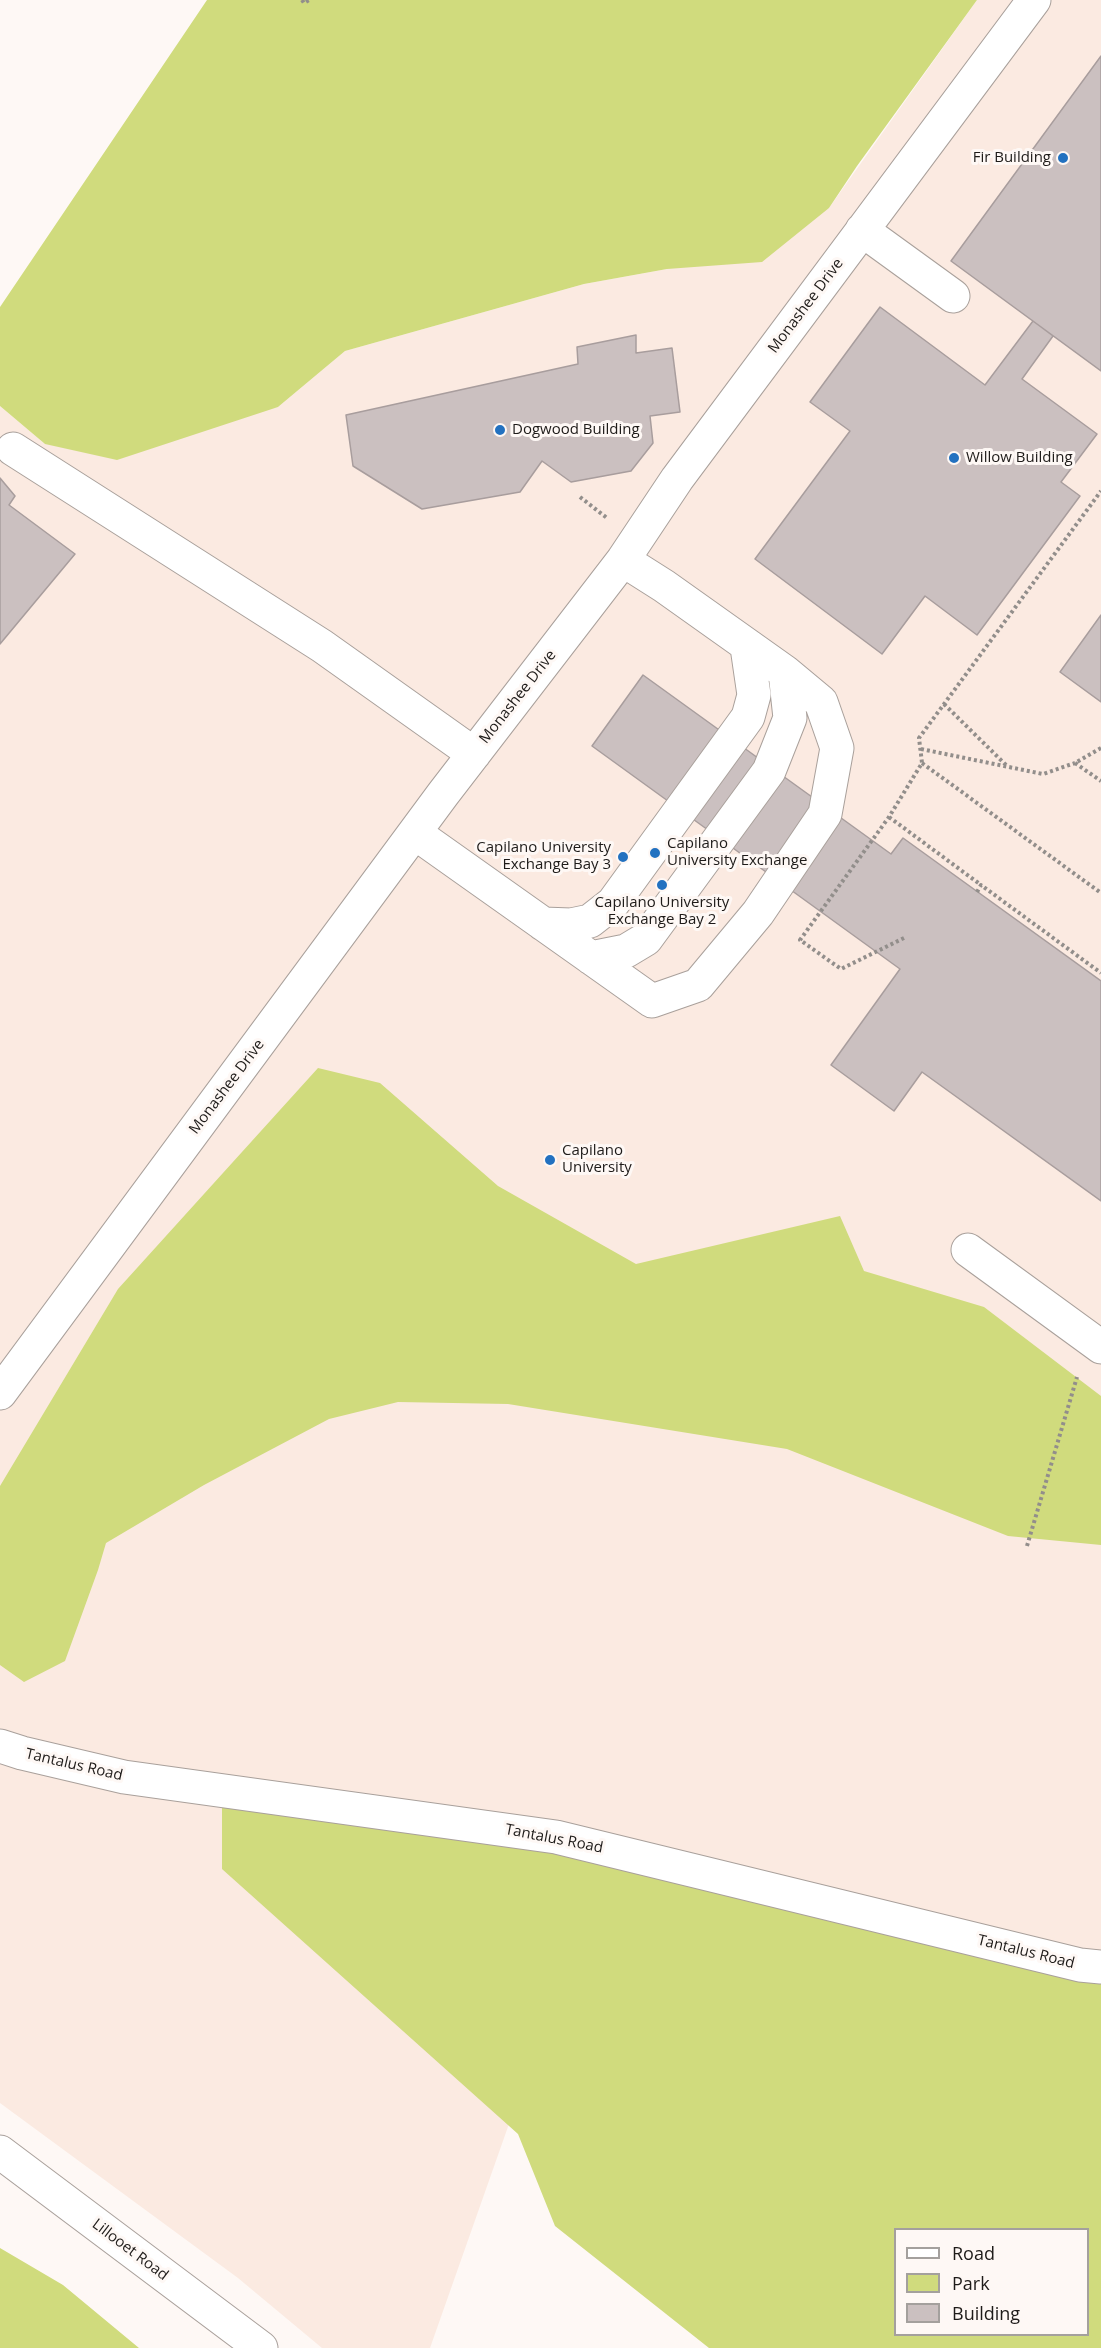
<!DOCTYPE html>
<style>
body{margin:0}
#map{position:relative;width:1101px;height:2348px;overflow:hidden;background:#fef8f5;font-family:"Open Sans",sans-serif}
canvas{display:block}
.legend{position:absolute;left:894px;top:2228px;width:195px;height:108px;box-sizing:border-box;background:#fef8f5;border:2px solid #a4a09d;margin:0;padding:8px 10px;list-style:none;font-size:18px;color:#1e1b19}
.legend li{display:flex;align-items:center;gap:12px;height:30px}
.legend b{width:30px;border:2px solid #a4a09d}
</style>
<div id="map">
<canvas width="1101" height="2348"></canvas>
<ul class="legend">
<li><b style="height:8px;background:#fff"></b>Road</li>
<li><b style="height:16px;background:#d0db7d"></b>Park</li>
<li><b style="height:16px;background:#cbc0c0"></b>Building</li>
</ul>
</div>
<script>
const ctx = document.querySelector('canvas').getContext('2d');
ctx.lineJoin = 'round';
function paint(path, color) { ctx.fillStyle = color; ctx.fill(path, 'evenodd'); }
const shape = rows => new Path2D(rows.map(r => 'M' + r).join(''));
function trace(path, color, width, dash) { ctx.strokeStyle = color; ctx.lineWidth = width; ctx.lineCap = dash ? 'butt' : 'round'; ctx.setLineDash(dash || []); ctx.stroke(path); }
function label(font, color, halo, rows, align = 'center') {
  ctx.font = font + ' "Open Sans",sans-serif'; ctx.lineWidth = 6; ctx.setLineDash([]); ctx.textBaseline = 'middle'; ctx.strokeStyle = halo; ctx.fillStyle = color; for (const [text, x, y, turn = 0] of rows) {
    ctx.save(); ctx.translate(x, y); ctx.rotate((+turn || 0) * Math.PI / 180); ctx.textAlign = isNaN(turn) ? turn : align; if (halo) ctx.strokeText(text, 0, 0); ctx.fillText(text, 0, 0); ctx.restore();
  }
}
paint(shape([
 [977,0,1101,0,1101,1982,602,1860,430,2348,322,2348,238,2278,0,2103,0,406,45,444,278,407,345,351,584,284,667,269,829,208]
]), '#fbeae1');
paint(shape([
 [207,0,977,0,857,166,829,208,762,262,667,269,584,284,345,351,278,407,117,460,45,444,0,406,0,307],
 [318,1068,380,1083,498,1186,636,1264,840,1216,864,1271,984,1307,1101,1396,1101,1545,1008,1536,787,1449,508,1404,398,1402,329,1419,204,1485,106,1543,98,1570,65,1661,24,1682,0,1665,0,1486,118,1289],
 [222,1805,602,1860,1101,1982,1101,2348,709,2348,555,2226,518,2134,222,1869],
 [896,2230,1088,2230,1088,2334,896,2334],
 [0,2248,63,2285,139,2348,0,2348]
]), '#d0db7d');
const building = shape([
 [1101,56,1101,371,951,261,1101,56],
 [880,307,985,385,1033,321,1053,336,1022,379,1097,434,1061,482,1080,496,977,635,925,596,882,654,755,559,850,431,810,402,880,307],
 [636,335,636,353,672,348,680,412,650,416,653,443,631,471,571,482,542,461,520,492,422,509,353,466,346,415,578,364,577,347,636,335],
 [0,478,15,496,9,505,75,554,0,644,0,478],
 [1101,615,1101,702,1060,672,1101,615],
 [643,675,891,854,903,838,1101,981,1101,1201,922,1072,894,1111,831,1065,900,969,592,746,643,675]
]);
paint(building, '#cbc0c0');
trace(building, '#a89d9d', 1.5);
const minor = shape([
 [862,230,953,296],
 [13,449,322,646,474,754],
 [415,833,652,1001,698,985,758,913,825,814,837,748,821,702,785,672,664,586,623,560],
 [543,924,571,925,590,921,613,903,748,717,754,695,747,647],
 [591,958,626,951,646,939,769,771,790,718,785,672],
 [968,1250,1101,1347],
 [0,1393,443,794,623,560,677,479,1034,0],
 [0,1746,22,1753,124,1777,556,1837,1080,1965,1101,1967],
 [0,2152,261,2348]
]);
trace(minor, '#a9a09b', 35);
trace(shape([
 [302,0,304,3,309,0],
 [580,497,607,518],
 [944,704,1007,766],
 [1101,748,1075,763,1101,781],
 [921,749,1043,774,1075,763],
 [922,763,1101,893],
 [889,817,981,885],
 [977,892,981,885,1101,973],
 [904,938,841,969,800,940,889,817,922,763,919,738,1101,491],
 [1027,1546,1077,1377]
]), '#928e8b', 4, [3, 3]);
trace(minor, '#fff', 33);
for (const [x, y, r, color] of [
 [1063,158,6,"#2271c0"],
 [500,430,6,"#2271c0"],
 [954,458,6,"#2271c0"],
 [655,853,6,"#2271c0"],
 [623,857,6,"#2271c0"],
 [662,885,6,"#2271c0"],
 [550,1160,6,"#2271c0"]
]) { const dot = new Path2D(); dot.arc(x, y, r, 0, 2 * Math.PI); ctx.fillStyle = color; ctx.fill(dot); trace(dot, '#fef8f5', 2); }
label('15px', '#1e1b19', '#fef8f5', [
 ["Fir Building",1051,158,"right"],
 ["Dogwood Building",512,430],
 ["Willow Building",966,458],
 ["Capilano",667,844],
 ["University Exchange",667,861],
 ["Capilano University",611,848,"right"],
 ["Exchange Bay 3",611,865,"right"],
 ["Capilano University",662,903,"center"],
 ["Exchange Bay 2",662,920,"center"],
 ["Capilano",562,1151],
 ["University",562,1168]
], 'left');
label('15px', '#1e1b19', '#fef8f5', [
 ["Monashee Drive",806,306,-53],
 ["Monashee Drive",518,697,-52],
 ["Monashee Drive",227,1087,-53],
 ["Tantalus Road",74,1765,13],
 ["Tantalus Road",554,1839,11],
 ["Tantalus Road",1026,1952,14],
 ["Lillooet Road",130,2250,37]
]);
</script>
